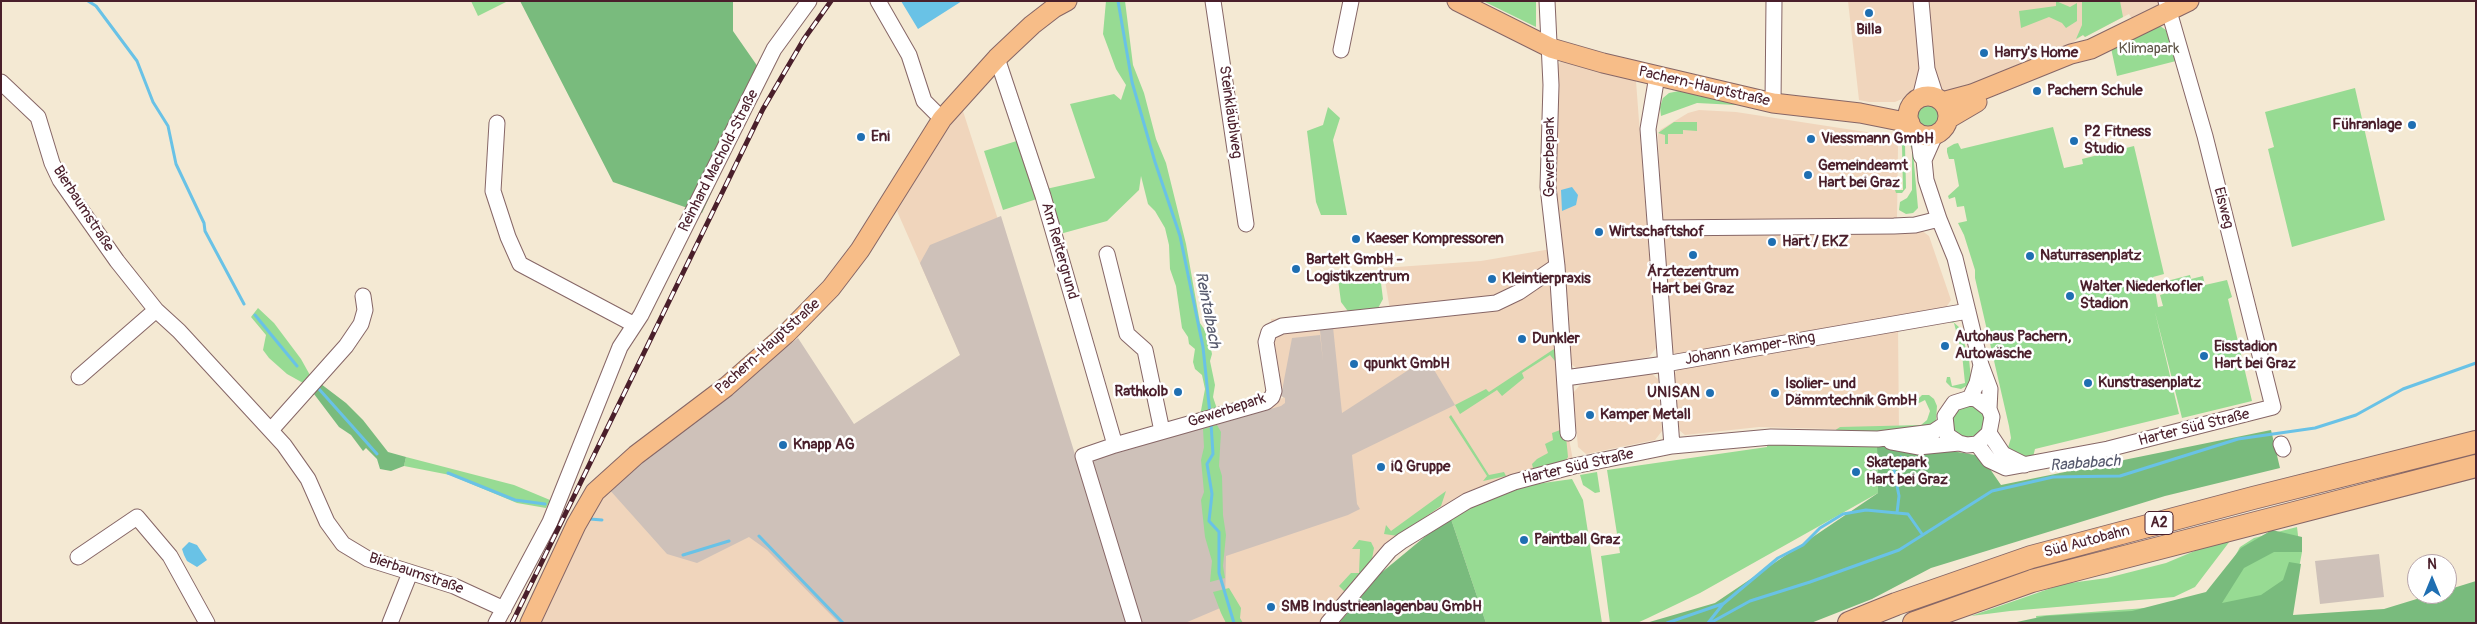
<!DOCTYPE html>
<meta charset="utf-8">
<style>
body{margin:0}
#map{position:relative;width:2477px;height:624px;overflow:hidden;background:#f4e9d3;font-family:Pangolin,sans-serif}
canvas{display:block}
.frame{position:absolute;inset:0;border:2px solid #4a1f2b;pointer-events:none}
.north{position:absolute;left:2407px;top:554px;width:50px;height:50px;box-sizing:border-box;background:#fff;border:1px solid #b7a5aa;border-radius:50%;rotate:0deg;font-size:14px;font-weight:700;line-height:20px;text-align:center;color:#4a1f2b}
.north::after{content:'';display:block;margin:auto;width:18px;height:22px;background:#1f6fb2;clip-path:polygon(50% 0,100% 100%,50% 72%,0 100%)}
</style>
<div id="map">
<canvas width="2477" height="624"></canvas>
<div class="frame"></div>
<div class="north">N</div>
</div>
<script>
const ctx = document.querySelector('canvas').getContext('2d');
ctx.lineJoin = 'round';
function paint(path, color) { ctx.fillStyle = color; ctx.fill(path, 'evenodd'); }
const shape = rows => new Path2D(rows.map(r => 'M' + r).join(''));
function trace(path, color, width, dash) { ctx.strokeStyle = color; ctx.lineWidth = width; ctx.lineCap = dash ? 'butt' : 'round'; ctx.setLineDash(dash || []); ctx.stroke(path); }
function label(font, color, halo, rows, align = 'center') {
  ctx.font = font + ' Pangolin,sans-serif'; ctx.lineWidth = 5; ctx.setLineDash([]); ctx.textBaseline = 'middle'; ctx.strokeStyle = halo; ctx.fillStyle = color; for (const [text, x, y, turn = 0] of rows) {
    ctx.save(); ctx.translate(x, y); ctx.rotate((+turn || 0) * Math.PI / 180); ctx.textAlign = isNaN(turn) ? turn : align; if (halo) ctx.strokeText(text, 0, 0); ctx.fillText(text, 0, 0); ctx.restore();
  }
}
paint(shape([
 [1848,1,2168,1,2132,19,2129,14,2085,37,2083,35,2062,51,1950,94,1917,85,1909,96,1895,102,1869,102,1859,100],
 [1562,60,1636,81,1656,348,1649,357,1579,370,1570,363,1554,163,1556,67],
 [961,105,1076,461,1283,398,1271,319,1390,310,1383,268,1481,261,1551,249,1568,433,1574,466,1514,482,1390,550,1327,623,530,623,587,505,786,334,853,434,963,361,897,211],
 [1699,110,1736,112,1879,134,1889,138,1898,146,1897,218,1661,221,1658,135,1660,130,1688,113],
 [1921,230,1929,236,1951,300,1945,309,1678,356,1670,350,1662,233],
 [1898,328,1899,431,1759,427,1685,435,1678,429,1673,376,1680,366],
 [1650,372,1658,379,1662,431,1655,440,1586,454,1578,447,1573,393,1580,385]
]), '#f0d5bc');
paint(shape([
 [1001,216,1078,464,1281,406,1285,403,1285,398,1281,396,1292,338,1320,335,1323,361,1320,330,1333,327,1342,413,1427,358,1455,405,1352,455,1357,504,1360,509,1348,515,1226,556,1225,606,1185,623,839,623,767,550,749,537,697,563,667,554,608,488,798,338,854,424,960,355,920,263,930,245],
 [2379,554,2384,597,2320,604,2315,561]
]), '#cec1b9');
paint(shape([
 [471,1,508,1,478,16],
 [1106,1,1125,1,1133,65,1144,93,1156,139,1166,163,1186,244,1200,323,1208,335,1212,354,1210,361,1215,385,1213,397,1218,412,1200,416,1205,389,1202,375,1195,369,1193,362,1195,349,1189,344,1188,337,1182,328,1176,286,1170,269,1169,245,1165,228,1155,211,1148,204,1141,176,1139,190,1107,221,1060,234,1046,189,1095,178,1070,104,1114,94,1121,100,1126,85,1116,69,1103,34],
 [1483,1,1536,1,1536,27],
 [2056,1,2070,7,2077,3,2077,21,2066,28,2062,23,2049,17,2021,28,2019,11,2056,6],
 [2082,1,2120,1,2123,17,2085,37,2083,35,2076,39,2082,25],
 [2157,24,2166,30,2176,61,2117,76,2111,48],
 [2355,88,2385,220,2292,247,2268,149,2274,147,2265,112],
 [1679,91,1736,101,1736,105,1697,103,1661,116,1660,107,1663,98,1669,93],
 '1918 116a11 11 0 1 1 22 0a11 11 0 1 1-22 0Z',
 [1328,107,1340,118,1333,140,1347,215,1321,215,1316,202,1307,131,1323,125],
 [1674,122,1697,122,1697,131,1683,130,1683,134,1668,134,1668,144,1665,144,1665,135,1658,133],
 [1894,126,1904,129,1912,141,1918,208,1913,213,1906,214,1899,210,1900,202,1907,198,1912,190,1912,150,1907,137,1894,131],
 [2053,127,2064,168,2083,164,2082,159,2134,146,2164,274,2153,277,2158,307,2163,306,2160,295,2170,292,2167,281,2190,275,2191,279,2203,276,2205,285,2227,280,2232,297,2228,299,2252,401,2182,418,2155,312,2179,414,2035,449,2033,457,2025,459,2006,454,2011,438,2009,426,1975,278,1975,270,1964,235,1958,223,1967,221,1964,206,1957,207,1955,197,1949,199,1948,196,1959,186,1954,159,1949,159,1947,152,1947,148,1954,144,1958,143,1961,149],
 [1875,134,1897,137,1905,145,1906,188,1902,193,1896,193,1895,190,1903,190,1902,146,1894,141,1875,141],
 [1020,140,1040,198,1003,210,984,151],
 [1378,272,1380,275,1383,299,1377,310,1350,314,1341,302,1338,279,1340,275],
 [258,308,274,323,301,359,311,377,305,384,287,374,269,358,263,350,266,335,251,317],
 [1946,319,1951,320,1960,328,1969,359,1971,379,1968,385,1961,389,1951,387,1946,382,1947,377,1950,377,1952,386,1965,383,1962,354,1954,323,1945,321,1908,328,1910,325],
 [1558,341,1558,359,1555,361,1550,355,1522,373,1524,378,1502,396,1497,390,1460,414,1455,405,1486,389,1489,392,1554,349,1554,346],
 [1922,395,1929,395,1934,399,1937,406,1936,421,1931,428,1916,433,1834,431,1840,427,1921,425,1927,420,1930,411,1925,400,1917,404,1917,400],
 [1970,403,1985,413,1987,425,1976,440,1952,434,1953,410],
 [1451,415,1489,475,1504,472,1506,476,1483,481,1487,476,1449,417],
 [1564,416,1568,457,1564,463,1533,468,1532,464,1537,459,1548,453,1545,444,1553,440,1552,433,1563,429],
 [1217,425,1221,432,1219,466,1222,476,1223,515,1226,535,1223,566,1225,578,1210,582,1212,561,1205,537,1201,500,1204,492,1201,460,1204,447,1203,429],
 [1767,443,1877,446,1878,493,1700,593,1648,618,1637,623,1610,623,1601,556,1620,553,1607,470,1767,447],
 [406,457,514,485,550,500,546,508,517,503,450,475,404,466],
 [1597,472,1600,492,1595,493,1583,485,1580,475],
 [1572,479,1583,500,1602,623,1486,623,1450,516,1515,487],
 [1446,491,1441,506,1398,536,1384,534,1386,525,1391,531],
 [2297,527,2300,552,2302,552,2298,573,2218,623,2037,623,2036,616,2160,607,2206,594,2232,562,2240,547,2254,538],
 [1359,540,1371,542,1374,548,1372,559,1345,592,1339,586,1351,573,1359,573,1360,549,1352,549],
 [2230,541,2195,587,2174,597,2010,611,1971,616,2063,584,2107,578,2166,563,2209,545],
 [1229,588,1241,608,1240,618,1243,623,1226,623,1221,613,1213,592]
]), '#97db93');
paint(shape([
 [520,1,733,1,733,31,765,77,702,213,613,182],
 [321,384,346,403,363,420,388,452,406,457,404,466,391,471,380,469,377,459,366,448,363,451,351,435,339,427,314,394],
 [2271,430,2280,468,2165,496,1931,568,1872,599,1811,623,1646,623,1715,603,1878,493,1877,446,1952,451,1981,456,2001,485],
 [1450,516,1486,623,1339,623,1381,573],
 [2272,530,2302,537,2302,552,2274,552,2244,568,2222,603,2261,595,2283,580,2289,562,2301,564,2293,615,2384,609,2433,594,2447,594,2447,590,2476,581,2476,623,2012,623,2045,616,2132,611,2206,592,2241,548]
]), '#79bb7d');
paint(shape([
 [901,1,962,1,918,29],
 [1572,187,1578,195,1576,205,1562,211,1561,190],
 [189,542,197,545,207,560,197,567,187,561,184,555,182,549]
]), '#69c2e6');
trace(shape([
 [88,1,96,6,137,61,153,102,168,126,176,164,204,223,205,231,244,304],
 [1118,1,1132,82,1155,162,1180,236,1203,347,1210,414],
 [255,315,297,366],
 [319,389,377,454],
 [1211,423,1213,454,1207,464,1212,494,1209,521,1219,532,1219,573,1234,623],
 [1901,457,1894,470,1899,496,1897,513,1908,514,1922,534],
 [448,473,515,500,545,504],
 [590,519,602,520],
 [759,536,843,623],
 [683,555,729,541],
 [1667,623,1722,604],
 [1708,623,1723,604,1778,558,1803,545,1820,528,1843,514,1866,510,1897,513],
 [1710,623,1750,601,1810,582,1899,550,1992,491,2053,477,2120,476,2238,439,2315,428,2356,415,2403,389,2476,363]
]), '#69c2e6', 3);
const minor = shape([
 [878,1,909,55,924,101,942,119],
 [1213,1,1246,224],
 [1547,1,1551,85,1548,187,1557,266,1568,433],
 [1921,1,1927,69,1936,97],
 [1341,50,1351,1],
 [997,58,1043,196,1115,445],
 [1657,76,1648,129,1672,446],
 [1,82,38,117,52,163,60,180,117,261,156,310,179,331,284,445,308,479,327,522,343,544,368,559,454,586,504,609],
 [1920,98,1927,69],
 [1773,103,1774,1],
 [497,123,493,191,508,237,520,264,633,324],
 [1918,133,1921,156,1924,160],
 [1935,135,1924,160,1926,180,1939,219,1955,258,1981,365,1990,389,1989,409,1992,417,1989,433,1977,444,1967,445,1959,443,1947,435,1945,416,1954,403,1970,398,1976,399,1989,409],
 [1655,228,1894,226,1915,225,1939,219],
 [1107,254,1127,334,1145,350,1162,431],
 [79,377,156,310],
 [1565,378,1665,364,1968,311],
 [1970,398,1977,383,1981,365],
 [271,430,346,346,361,324,365,310,363,296],
 [1989,433,2003,454,2025,465],
 [1891,442,1918,447,1959,443],
 [1977,444,1989,460,2006,468,2108,449,2273,407,2205,136,2166,1],
 [2281,444,2283,449],
 [78,557,137,517,170,556,207,623],
 [390,623,410,573],
 [496,623,550,522,620,347,641,315,774,49,809,1],
 [1134,623,1083,456,1115,445,1266,402,1272,397,1274,391,1266,342,1269,332,1282,326,1496,303,1519,292,1557,266],
 [1328,623,1390,550,1402,541,1467,501,1514,482,1574,466,1672,446,1771,437,1878,439,1933,432,1945,424]
]);
const major = shape([
 [1457,1,1551,48,1603,63,1773,103,1860,113,1910,123],
 '1908 116a20 20 0 1 1 40 0a20 20 0 1 1-40 0Z',
 [1942,102,1972,94,2071,54,2091,49,2189,1],
 [1948,119,1977,102],
 [530,623,576,525,595,492,636,455,726,387,786,334,831,288,860,250,942,119,997,58,1032,25,1054,8,1067,1]
]);
const highway = shape([
 [1849,623,1896,604,2031,557,2253,498,2476,442],
 [1914,623,2032,581,2476,466]
]);
trace(minor, '#866666', 17);
trace(major, '#866666', 21);
trace(highway, '#866666', 24);
trace(minor, '#fff', 15);
trace(major, '#f7bd88', 19);
trace(highway, '#f7bd88', 22);
const rail = shape([
 [512,623,763,109,804,39,831,1]
]);
trace(rail, '#4a1f2b', 5);
trace(rail, '#fff', 3, [9]);
for (const [x, y, r, color] of [
 [1869,13,5,"#1f6fb2"],
 [1984,53,5,"#1f6fb2"],
 [2037,91,5,"#1f6fb2"],
 [2412,125,5,"#1f6fb2"],
 [861,137,5,"#1f6fb2"],
 [1811,139,5,"#1f6fb2"],
 [2074,141,5,"#1f6fb2"],
 [1808,175,5,"#1f6fb2"],
 [1599,232,5,"#1f6fb2"],
 [1356,239,5,"#1f6fb2"],
 [1772,242,5,"#1f6fb2"],
 [1693,255,5,"#1f6fb2"],
 [2030,256,5,"#1f6fb2"],
 [1296,269,5,"#1f6fb2"],
 [1492,279,5,"#1f6fb2"],
 [2070,296,5,"#1f6fb2"],
 [1522,339,5,"#1f6fb2"],
 [1945,346,5,"#1f6fb2"],
 [2204,356,5,"#1f6fb2"],
 [1354,364,5,"#1f6fb2"],
 [2088,383,5,"#1f6fb2"],
 [1178,392,5,"#1f6fb2"],
 [1710,393,5,"#1f6fb2"],
 [1775,393,5,"#1f6fb2"],
 [1590,415,5,"#1f6fb2"],
 [783,445,5,"#1f6fb2"],
 [1381,467,5,"#1f6fb2"],
 [1856,472,5,"#1f6fb2"],
 [1524,540,5,"#1f6fb2"],
 [1271,607,5,"#1f6fb2"]
]) { const dot = new Path2D(); dot.arc(x, y, r, 0, 2 * Math.PI); ctx.fillStyle = color; ctx.fill(dot); trace(dot, '#fff', 2); }
for (const [x, y, w] of [
 [2159,523,28]
]) { const box = new Path2D(); box.roundRect(x - w / 2, y - 11.5, w, 23, 4); ctx.fillStyle = '#fff'; ctx.fill(box); trace(box, '#4a1f2b', 1); }
label('bold 14px', '#4a1f2b', null, [
 ["A2",2159,523]
]);
label('bold 15px', '#4a1f2b', '#fff', [
 ["Billa",1869,30,"center"],
 ["Harry's Home",1994,53],
 ["Pachern Schule",2047,91],
 ["Führanlage",2402,125,"right"],
 ["P2 Fitness",2084,132],
 ["Studio",2084,149],
 ["Eni",871,137],
 ["Viessmann GmbH",1821,139],
 ["Gemeindeamt",1818,166],
 ["Hart bei Graz",1818,183],
 ["Wirtschaftshof",1609,232],
 ["Kaeser Kompressoren",1366,239],
 ["Hart / EKZ",1782,242],
 ["Naturrasenplatz",2040,256],
 ["Bartelt GmbH -",1306,260],
 ["Logistikzentrum",1306,277],
 ["Ärztezentrum",1693,272,"center"],
 ["Hart bei Graz",1693,289,"center"],
 ["Kleintierpraxis",1502,279],
 ["Walter Niederkofler",2080,287],
 ["Stadion",2080,304],
 ["Autohaus Pachern,",1955,337],
 ["Autowäsche",1955,354],
 ["Dunkler",1532,339],
 ["Eisstadion",2214,347],
 ["Hart bei Graz",2214,364],
 ["qpunkt GmbH",1364,364],
 ["Kunstrasenplatz",2098,383],
 ["Isolier- und",1785,384],
 ["Dämmtechnik GmbH",1785,401],
 ["Rathkolb",1168,392,"right"],
 ["UNISAN",1700,393,"right"],
 ["Kamper Metall",1600,415],
 ["Knapp AG",793,445],
 ["Skatepark",1866,463],
 ["Hart bei Graz",1866,480],
 ["iQ Gruppe",1391,467],
 ["Paintball Graz",1534,540],
 ["SMB Industrieanlagenbau GmbH",1281,607]
], 'left');
label('15px', '#61574a', '#fff', [
 ["Klimapark",2149,49]
]);
label('15px', '#4a1f2b', '#fff', [
 ["Pachern-Hauptstraße",1704,87,13],
 ["Steinkläublweg",1230,112,82],
 ["Gewerbepark",1550,157,-90],
 ["Reinhard Machold-Straße",719,161,-63],
 ["Eisweg",2223,208,76],
 ["Bierbaumstraße",83,209,57],
 ["Am Reitergrund",1059,251,74],
 ["Pachern-Hauptstraße",768,347,-42],
 ["Johann Kamper-Ring",1750,349,-10],
 ["Gewerbepark",1227,411,-18],
 ["Harter Süd Straße",2194,428,-14],
 ["Harter Süd Straße",1578,467,-13],
 ["Süd Autobahn",2087,542,-15],
 ["Bierbaumstraße",416,574,19]
]);
label('italic 16px', '#55586c', '#fff', [
 ["Reintalbach",1207,310,79],
 ["Raababach",2085,464,-4]
]);
</script>
